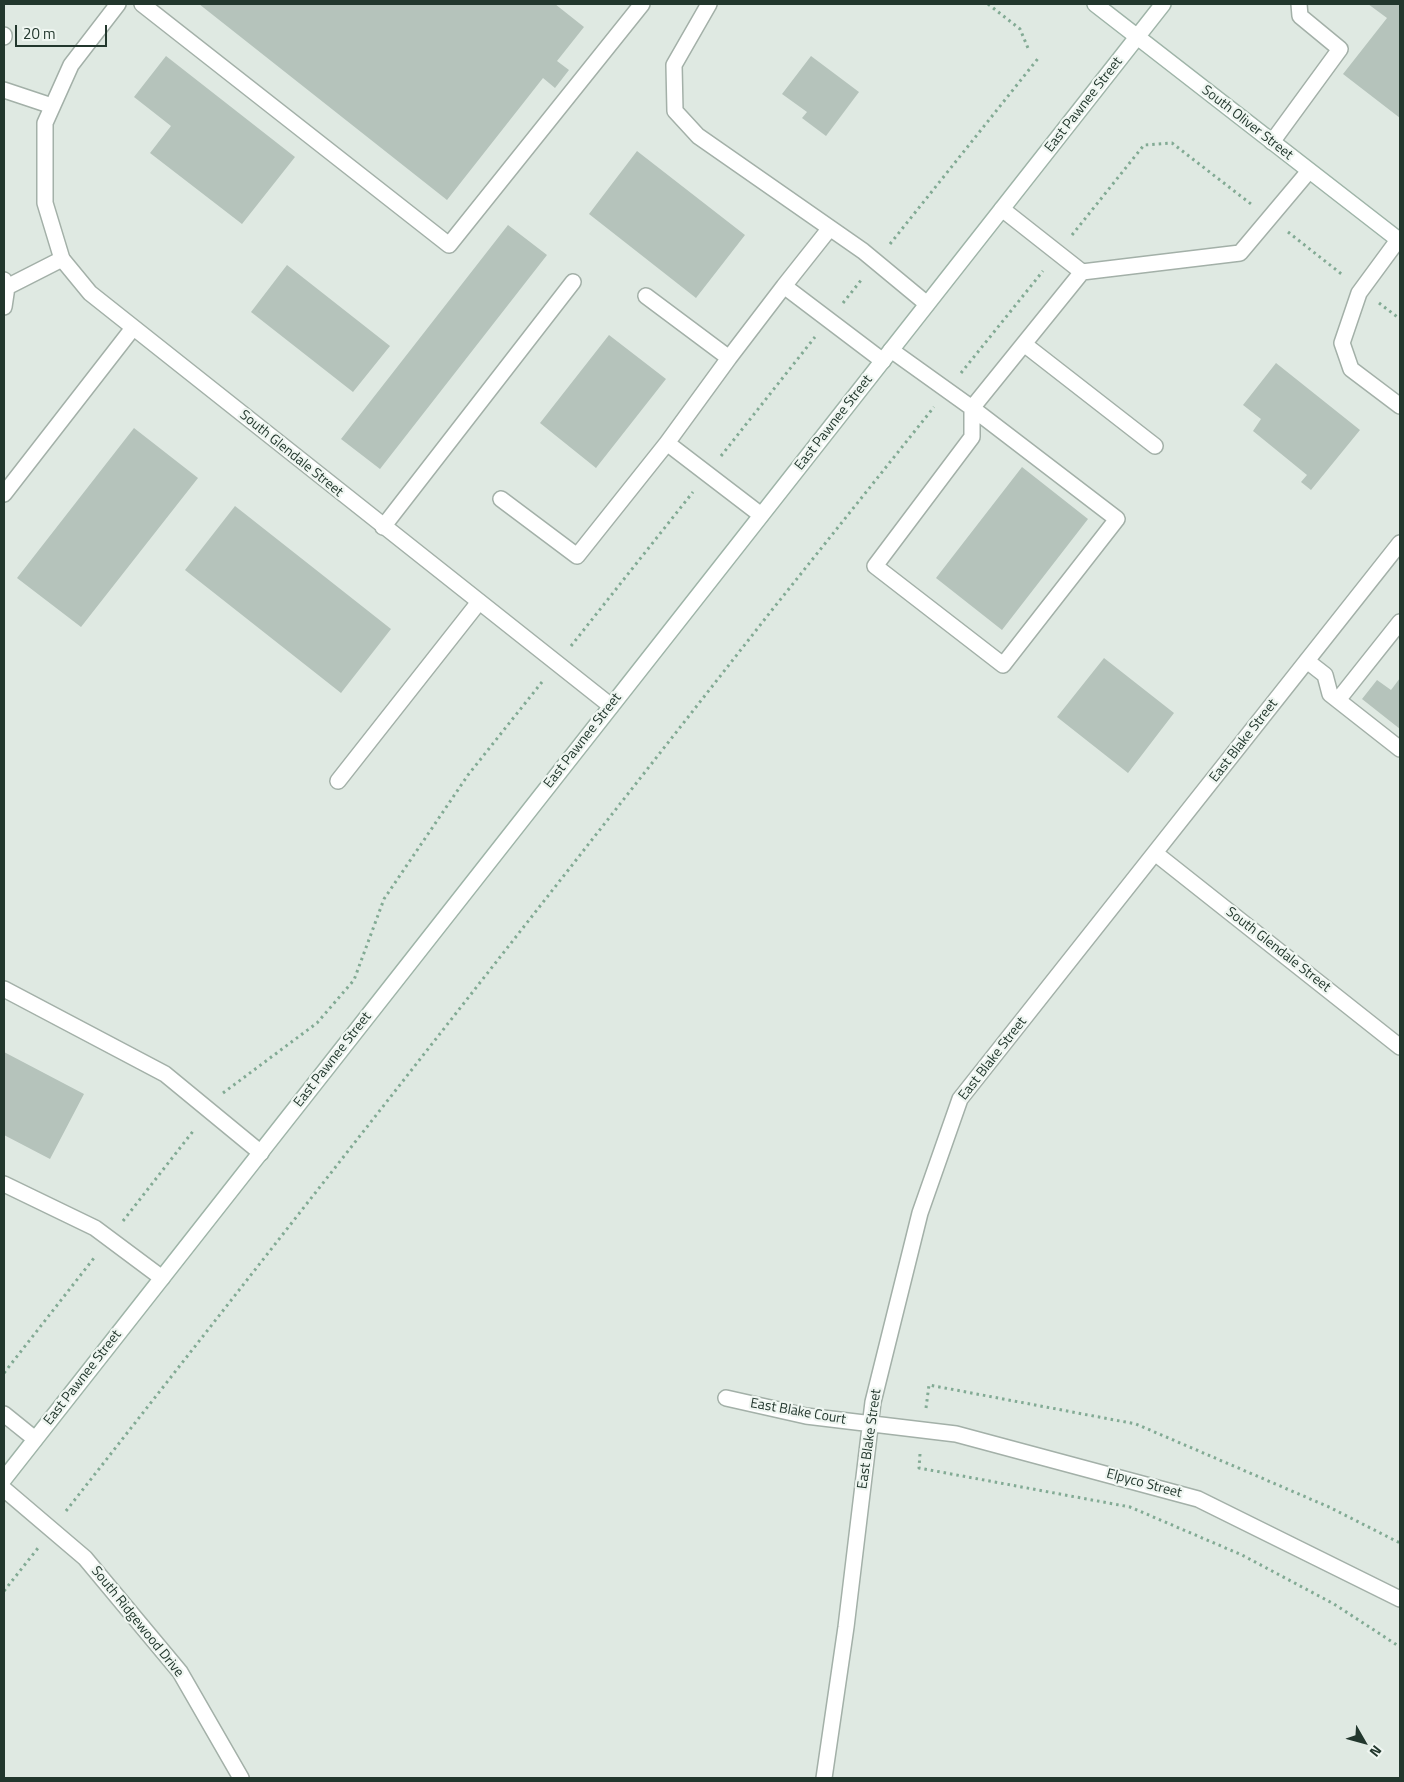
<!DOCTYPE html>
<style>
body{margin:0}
#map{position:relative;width:1404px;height:1782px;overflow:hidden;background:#dfe9e2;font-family:"Titillium Web",sans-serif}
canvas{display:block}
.frame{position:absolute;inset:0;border:5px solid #22372d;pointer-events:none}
.north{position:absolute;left:1339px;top:1717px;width:50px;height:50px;-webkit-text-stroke:4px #eff6f1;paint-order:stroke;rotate:128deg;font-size:14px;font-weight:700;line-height:20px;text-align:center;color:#22372d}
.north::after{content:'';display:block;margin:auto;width:18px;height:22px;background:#22372d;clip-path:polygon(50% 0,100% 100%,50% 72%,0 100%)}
.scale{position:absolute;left:15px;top:25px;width:92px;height:22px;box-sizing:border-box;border:2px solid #22372d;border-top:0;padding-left:6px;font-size:15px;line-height:18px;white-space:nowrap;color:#22372d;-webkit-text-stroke:4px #eff6f1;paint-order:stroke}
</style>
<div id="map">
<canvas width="1404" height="1782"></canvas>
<div class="frame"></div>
<div class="north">N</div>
<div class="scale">20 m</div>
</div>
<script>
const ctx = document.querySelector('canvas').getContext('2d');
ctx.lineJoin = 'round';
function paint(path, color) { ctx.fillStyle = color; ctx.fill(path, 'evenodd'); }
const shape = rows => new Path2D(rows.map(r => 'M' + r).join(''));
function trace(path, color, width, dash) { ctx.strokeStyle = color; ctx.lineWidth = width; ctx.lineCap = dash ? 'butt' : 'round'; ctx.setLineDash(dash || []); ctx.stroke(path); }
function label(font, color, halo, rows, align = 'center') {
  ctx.font = font + ' "Titillium Web",sans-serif'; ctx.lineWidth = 4.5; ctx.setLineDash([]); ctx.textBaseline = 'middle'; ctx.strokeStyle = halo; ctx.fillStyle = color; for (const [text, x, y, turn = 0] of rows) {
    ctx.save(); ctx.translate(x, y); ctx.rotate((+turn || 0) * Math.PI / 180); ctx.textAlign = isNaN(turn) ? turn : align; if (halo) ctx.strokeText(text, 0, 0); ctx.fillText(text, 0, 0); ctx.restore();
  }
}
paint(shape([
 [199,4,555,4,584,27,557,61,569,70,555,88,543,78,447,200],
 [1368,4,1400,4,1400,118,1343,74,1387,18],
 [166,56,295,157,242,224,150,153,171,126,134,97],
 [811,56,859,92,826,136,802,118,807,112,782,94],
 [637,151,745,235,696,298,589,214],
 [508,225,547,255,380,469,341,439],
 [287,265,390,346,353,392,251,312],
 [609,335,666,379,596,468,540,423],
 [1276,363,1360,430,1311,490,1301,482,1307,475,1253,431,1261,419,1243,405],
 [134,428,198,478,81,627,17,578],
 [1022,467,1088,519,1002,630,936,578],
 [235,506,391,629,341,693,185,570],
 [1104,658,1174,713,1128,773,1057,717],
 [1400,678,1400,729,1362,699,1377,680,1391,690],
 [4,1052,84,1094,50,1159,4,1135]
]), '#b5c3bb');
const lane = shape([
 [142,4,449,245,642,4],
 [709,4,674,65,675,111,698,136,863,251,927,304],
 [4,35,4,37],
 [4,90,52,106],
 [1272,142,1340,49,1300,16,1299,4],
 [1002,209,1082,272],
 [830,228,784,286,883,361],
 [1398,240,1359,293,1342,343,1351,369,1400,406],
 [4,280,7,287,4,307],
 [7,287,62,259],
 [646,296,729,358,667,443,761,515],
 [1024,344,1155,446],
 [891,350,972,408,1117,519,1003,665,875,566,972,437,972,408,1082,272,1240,253,1309,171],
 [729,358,784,286],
 [4,494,133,328],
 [501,499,577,556,667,443],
 [383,527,573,282],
 [1307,661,1325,675,1330,694,1400,749],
 [1338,700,1400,622],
 [338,781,479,602],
 [4,989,165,1074,261,1153],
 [4,1184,95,1228,162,1278],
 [4,1414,35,1439]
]);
const street = shape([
 [118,4,71,65,45,123,45,203,62,259,90,293,611,706],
 [1155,853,1400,1047],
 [726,1398,806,1416,956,1434,1198,1499,1400,1599],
 [4,1489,85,1558,180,1672,241,1778],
 [824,1778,846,1627,873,1402,920,1213,960,1099,1400,543]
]);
const secondary = shape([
 [1095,4,1400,241],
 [4,1479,1163,4]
]);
trace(lane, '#a3b0a8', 18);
trace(street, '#a3b0a8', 18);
trace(secondary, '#9fb4a8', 18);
trace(shape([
 [988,4,1020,29,1028,48],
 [1288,232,1344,276],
 [1072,235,1144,145,1172,143,1251,204],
 [890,244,1040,56],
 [843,303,862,279],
 [1379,303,1400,319],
 [961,373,1043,271],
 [721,456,815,337],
 [571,646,693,492],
 [223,1093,317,1023,354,980,384,899,468,775,542,682],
 [123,1221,194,1130],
 [4,1373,94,1258],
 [926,1408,929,1385,1136,1424,1329,1507,1400,1543],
 [920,1454,919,1468,1130,1507,1242,1555,1334,1604,1400,1647],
 [66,1511,772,610,934,407],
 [4,1591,38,1548]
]), '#82aa94', 3, [2.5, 4]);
trace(lane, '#fff', 15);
trace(street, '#fff', 15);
trace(secondary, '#fff', 15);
label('14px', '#22372d', '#eff6f1', [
 ["East Pawnee Street",1084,105,-52],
 ["South Oliver Street",1247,123,38],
 ["East Pawnee Street",834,423,-52],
 ["South Glendale Street",291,454,39],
 ["East Pawnee Street",583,741,-52],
 ["East Blake Street",1244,741,-52],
 ["South Glendale Street",1278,950,38],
 ["East Blake Street",993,1059,-52],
 ["East Pawnee Street",333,1060,-52],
 ["East Pawnee Street",83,1378,-52],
 ["East Blake Court",798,1412,10],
 ["East Blake Street",870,1439,-82],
 ["Elpyco Street",1144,1484,15],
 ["South Ridgewood Drive",137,1622,51]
]);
</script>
